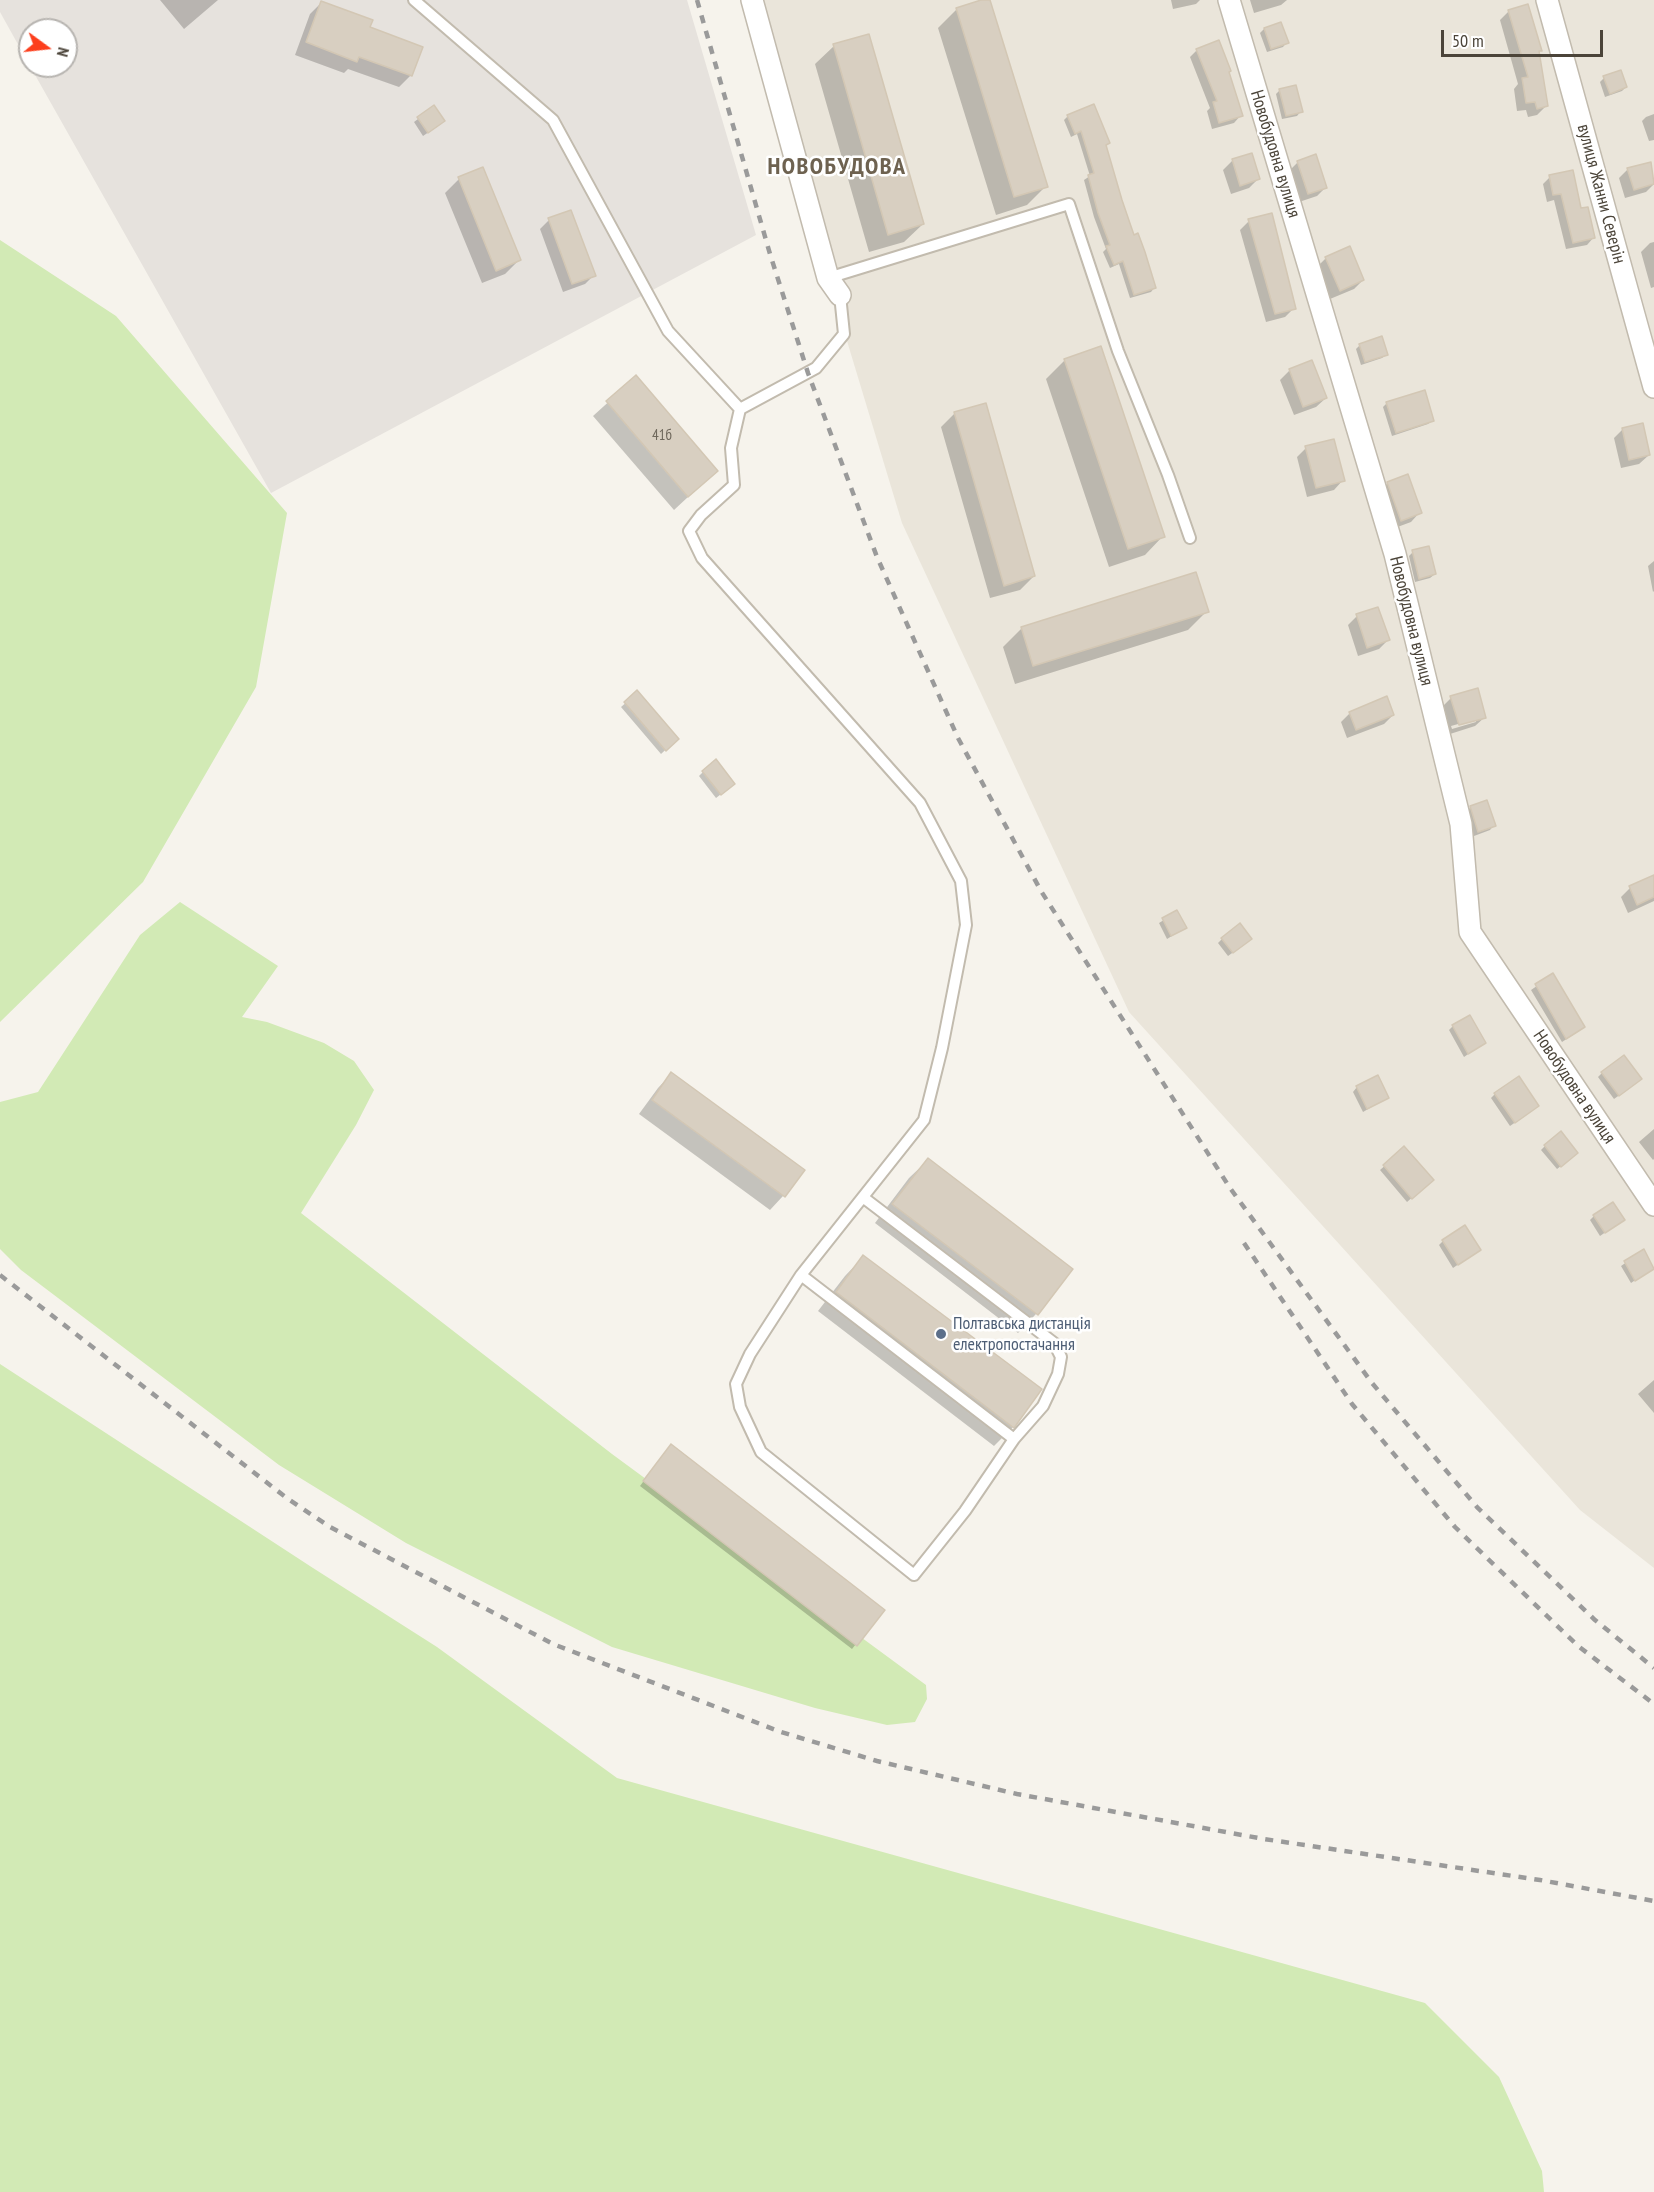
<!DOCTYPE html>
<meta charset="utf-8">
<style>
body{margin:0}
#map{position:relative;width:1654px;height:2192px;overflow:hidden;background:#f6f3ec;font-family:"PT Sans Narrow",sans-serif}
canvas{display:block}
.north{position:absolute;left:18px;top:18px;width:60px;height:60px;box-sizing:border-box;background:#fff;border:2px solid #b7b4b0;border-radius:50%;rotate:105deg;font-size:16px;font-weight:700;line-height:24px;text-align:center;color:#4b4439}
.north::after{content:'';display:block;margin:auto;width:21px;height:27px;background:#fc3f1d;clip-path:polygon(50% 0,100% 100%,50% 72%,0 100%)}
.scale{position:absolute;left:1441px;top:30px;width:162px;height:27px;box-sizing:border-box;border:3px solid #4b4439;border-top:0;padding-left:8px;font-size:18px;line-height:21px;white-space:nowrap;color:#4b4439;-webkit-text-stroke:4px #fff;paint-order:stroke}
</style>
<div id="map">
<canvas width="1654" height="2192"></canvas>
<div class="north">N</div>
<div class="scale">50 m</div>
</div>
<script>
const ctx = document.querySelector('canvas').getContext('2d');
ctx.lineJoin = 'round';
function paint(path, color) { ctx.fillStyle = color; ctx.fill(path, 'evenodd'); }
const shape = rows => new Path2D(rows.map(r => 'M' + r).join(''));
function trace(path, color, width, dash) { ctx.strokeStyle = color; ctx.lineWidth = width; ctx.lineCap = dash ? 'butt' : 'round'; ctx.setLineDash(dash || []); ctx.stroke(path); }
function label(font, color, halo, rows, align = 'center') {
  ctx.font = font + ' "PT Sans Narrow",sans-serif'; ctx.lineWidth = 5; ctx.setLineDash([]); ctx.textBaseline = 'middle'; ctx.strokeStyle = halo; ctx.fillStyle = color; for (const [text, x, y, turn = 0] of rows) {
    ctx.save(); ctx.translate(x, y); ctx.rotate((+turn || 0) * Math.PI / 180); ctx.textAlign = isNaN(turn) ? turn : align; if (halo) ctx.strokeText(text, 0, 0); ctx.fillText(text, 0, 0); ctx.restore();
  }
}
paint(shape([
 [744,0,1654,0,1654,1568,1580,1510,1129,1012,902,523]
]), '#eae5da');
paint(shape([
 [0,0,687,0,756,235,271,493,30,66,66,66,66,30,30,30,30,66,0,12]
]), '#e6e2dd');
paint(shape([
 [0,240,116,316,287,513,256,687,143,882,0,1022],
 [180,902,278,966,242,1017,267,1022,324,1043,354,1061,374,1090,356,1125,301,1213,612,1454,926,1685,927,1699,915,1722,887,1725,815,1708,612,1647,406,1543,279,1465,21,1270,0,1249,0,1102,38,1092,140,935],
 [0,1364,313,1568,437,1647,617,1778,1425,2003,1499,2077,1542,2171,1544,2192,0,2192]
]), '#d2eab5');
paint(shape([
 [160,0,218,0,184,29],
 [986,0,989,0,1046,186,1027,205,996,215,938,28,957,9],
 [1171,0,1200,0,1196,4,1173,9],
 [1250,0,1287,0,1281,5,1254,13],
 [322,2,368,28,411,75,399,87,348,69,344,73,295,55,310,14],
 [1509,11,1540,50,1538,53,1546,106,1537,115,1528,117,1526,110,1517,111,1514,89,1518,84,1500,20],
 [1280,24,1287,42,1283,47,1267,52,1260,33,1264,29],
 [834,46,923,224,904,242,869,252,815,64],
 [1197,50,1228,72,1241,115,1234,123,1212,129,1207,111,1210,108,1190,57],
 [1604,78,1626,87,1622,91,1605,97,1600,82],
 [1280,90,1301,111,1297,116,1282,119,1276,94],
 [434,107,439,125,423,136,414,122],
 [1654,114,1654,140,1649,141,1642,121,1646,117],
 [1068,116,1108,143,1105,146,1134,237,1155,287,1151,292,1130,298,1119,264,1110,268,1103,252,1106,249,1094,217,1084,180,1090,176,1077,134,1071,137,1064,120],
 [1251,155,1258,179,1249,188,1231,194,1223,170,1232,161],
 [1298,162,1326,187,1317,196,1299,202,1289,171],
 [1650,164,1654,184,1646,192,1625,198,1619,178,1628,169],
 [1550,177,1580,210,1594,237,1587,245,1566,249,1554,200,1547,202,1543,184],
 [459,179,519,260,505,274,482,283,445,193],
 [549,220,594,275,585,284,563,292,540,229],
 [1249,221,1294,308,1285,317,1266,322,1240,230],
 [1654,242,1654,287,1651,288,1641,252,1650,243],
 [1326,258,1363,280,1354,289,1330,299,1317,267],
 [1360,345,1387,354,1382,358,1361,365,1356,349],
 [1065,360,1163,536,1145,555,1109,567,1046,379],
 [1311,362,1326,398,1316,407,1294,415,1280,380,1289,371],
 [636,377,716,471,674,510,593,416],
 [1387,403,1433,420,1428,424,1392,436,1383,407],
 [955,413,1034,576,1020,590,990,598,941,427],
 [1623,429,1649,455,1639,464,1621,468,1614,438],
 [1306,448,1343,480,1334,490,1307,497,1297,457],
 [1388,483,1420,512,1411,522,1392,529,1379,493],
 [1413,552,1435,574,1430,578,1415,582,1409,556],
 [1654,561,1654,591,1653,592,1648,566],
 [1207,611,1188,630,1015,684,1003,647,1022,628],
 [1357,616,1388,640,1379,649,1358,656,1348,625],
 [637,693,677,739,661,754,621,707],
 [1451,698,1485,717,1475,726,1450,734,1442,707],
 [1476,719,1476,722,1452,729,1451,726],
 [1350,713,1393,715,1384,724,1347,738,1341,722],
 [703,772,729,788,716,798,699,776],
 [1471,807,1494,825,1490,830,1474,836,1466,812],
 [1654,876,1654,901,1628,913,1621,897,1630,888],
 [1177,912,1185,928,1167,939,1159,923],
 [1222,939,1246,943,1228,956,1218,943],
 [1553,975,1579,1031,1562,1042,1531,990],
 [1453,1026,1484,1043,1464,1057,1449,1030],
 [1602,1073,1636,1083,1614,1099,1598,1077],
 [671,1074,802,1171,783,1196,770,1210,639,1114,658,1088],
 [1357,1087,1387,1098,1363,1112,1353,1092],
 [1495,1094,1533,1110,1510,1126,1491,1098],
 [1654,1129,1654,1159,1653,1160,1639,1142],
 [1545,1146,1572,1157,1557,1169,1541,1150],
 [1404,1149,1432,1180,1407,1202,1380,1170],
 [928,1160,1071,1269,1036,1314,1018,1333,875,1223,909,1178],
 [1594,1216,1623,1220,1600,1236,1590,1220],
 [1443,1241,1479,1250,1453,1268,1439,1245],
 [1643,1251,1653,1268,1631,1283,1621,1266],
 [863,1257,1040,1392,1013,1427,994,1446,818,1311,845,1276],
 [1654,1380,1654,1413,1638,1394],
 [667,1450,883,1610,852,1649,640,1486]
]), '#0003');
const building = shape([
 [981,0,990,0,1048,187,1014,197,956,8,981,0],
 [321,1,373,20,370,27,423,47,412,76,359,57,357,62,306,42,321,1],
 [1528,4,1542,51,1539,51,1548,106,1537,109,1535,102,1526,103,1522,78,1528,77,1508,10,1528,4],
 [1281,22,1289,43,1271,49,1264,28,1281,22],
 [869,34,924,224,888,235,833,44,869,34],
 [1219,40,1231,71,1229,72,1243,116,1219,123,1213,102,1217,101,1196,49,1219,40],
 [1621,70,1627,87,1610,94,1603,76,1621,70],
 [1296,85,1303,112,1286,116,1279,89,1296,85],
 [1094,104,1110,143,1106,145,1122,200,1134,235,1138,233,1145,252,1156,288,1134,295,1123,261,1114,265,1106,246,1110,245,1098,213,1088,175,1094,173,1081,131,1075,134,1067,115,1094,104],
 [434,105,445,121,428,133,417,117,434,105],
 [1252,153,1260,179,1240,186,1232,159,1252,153],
 [1316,154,1327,188,1308,194,1297,161,1316,154],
 [1651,162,1654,184,1634,190,1627,168,1651,162],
 [483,167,521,260,496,271,458,177,483,167],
 [1573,170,1581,208,1588,207,1595,238,1573,243,1561,194,1553,195,1549,175,1573,170],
 [571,210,596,276,572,284,548,218,571,210],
 [1272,213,1296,309,1275,314,1248,219,1272,213],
 [1350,246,1364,280,1340,291,1325,257,1350,246],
 [1382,336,1388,355,1365,362,1359,344,1382,336],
 [1101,346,1165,537,1128,549,1064,359,1101,346],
 [1312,360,1327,398,1303,407,1289,369,1312,360],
 [636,375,718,471,688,497,606,401,636,375],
 [1425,390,1434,421,1396,433,1386,402,1425,390],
 [986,403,1035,576,1004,586,954,412,986,403],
 [1643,423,1650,455,1629,460,1622,428,1643,423],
 [1334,439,1345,481,1316,488,1305,446,1334,439],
 [1408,474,1422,513,1401,521,1387,482,1408,474],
 [1429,546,1436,574,1419,579,1412,550,1429,546],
 [1196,572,1209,612,1033,666,1021,627,1196,572],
 [1378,607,1390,640,1367,648,1356,614,1378,607],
 [1478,688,1486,718,1459,725,1450,696,1478,688],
 [637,690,679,739,666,751,624,702,637,690],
 [1387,696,1394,715,1356,730,1349,712,1387,696],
 [716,759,735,784,721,795,702,771,716,759],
 [1487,800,1496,826,1478,832,1470,806,1487,800],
 [1654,875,1654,897,1637,905,1629,886,1654,875],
 [1177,910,1187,928,1171,936,1162,918,1177,910],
 [1240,923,1252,939,1233,953,1221,938,1240,923],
 [1553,973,1585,1027,1566,1039,1535,984,1553,973],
 [1470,1015,1486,1043,1468,1054,1452,1025,1470,1015],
 [1624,1055,1642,1079,1619,1096,1601,1072,1624,1055],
 [671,1072,805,1170,785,1197,652,1100,671,1072],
 [1378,1075,1389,1098,1367,1109,1356,1086,1378,1075],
 [1519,1076,1539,1106,1515,1123,1494,1093,1519,1076],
 [1561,1131,1578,1153,1561,1167,1544,1145,1561,1131],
 [1404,1146,1434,1180,1412,1199,1383,1165,1404,1146],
 [928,1158,1073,1269,1038,1315,892,1204,928,1158],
 [1613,1202,1625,1220,1605,1233,1593,1215,1613,1202],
 [1465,1225,1481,1250,1458,1265,1442,1240,1465,1225],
 [1644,1249,1654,1269,1635,1281,1624,1261,1644,1249],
 [863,1255,1042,1389,1014,1428,836,1292,863,1255],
 [671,1444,885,1610,857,1646,643,1481,671,1444]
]);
paint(building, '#d8cfc1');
trace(building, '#d3c7b4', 1.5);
const lane = shape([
 [414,0,553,120,668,331,740,409,816,368,844,334,840,295],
 [828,278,1069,204,1118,351,1168,475,1190,538],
 [740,409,731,448,734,485,701,515,689,531,702,558,920,803,961,881,966,925,942,1048,924,1120,801,1275,1014,1439],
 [801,1275,750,1354,736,1384,740,1407,761,1452,914,1575,965,1511,1014,1439,1043,1406,1058,1374,1061,1357,1054,1343,864,1198]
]);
const street = shape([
 [752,0,828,278,840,295],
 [1229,0,1395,554,1461,824,1470,932,1654,1205],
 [1547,0,1654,387]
]);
trace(lane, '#c2bbae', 14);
trace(street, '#c2bbae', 24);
trace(lane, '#fff', 10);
trace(street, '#fff', 21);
trace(shape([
 [697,0,770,254,808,373,877,557,958,738,1041,891,1230,1188,1372,1383,1477,1507,1595,1620,1654,1668],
 [1244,1243,1352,1404,1455,1527,1578,1646,1654,1704],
 [0,1275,288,1499,330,1527,553,1644,781,1732,877,1761,1017,1794,1264,1839,1540,1880,1654,1901]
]), '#9a9a9a', 4.5, [8, 8]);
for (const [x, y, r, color] of [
 [941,1334,6,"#5c6f8a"]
]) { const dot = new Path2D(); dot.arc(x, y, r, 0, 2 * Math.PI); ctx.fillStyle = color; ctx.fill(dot); trace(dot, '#fff', 2); }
label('15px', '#6e675b', null, [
 ["41б",662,436]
]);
label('18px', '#4b4439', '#fff', [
 ["Новобудовна вулиця",1275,154,73],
 ["вулиця Жанни Северін",1601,194,75],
 ["Новобудовна вулиця",1411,621,76],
 ["Новобудовна вулиця",1574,1087,56]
]);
label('18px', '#4e5e75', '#fff', [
 ["Полтавська дистанція",953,1324],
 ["електропостачання",953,1345]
], 'left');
ctx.letterSpacing = '1.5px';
label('bold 24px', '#6e6250', '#fff', [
 ["НОВОБУДОВА",837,167]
]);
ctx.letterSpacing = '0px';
</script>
